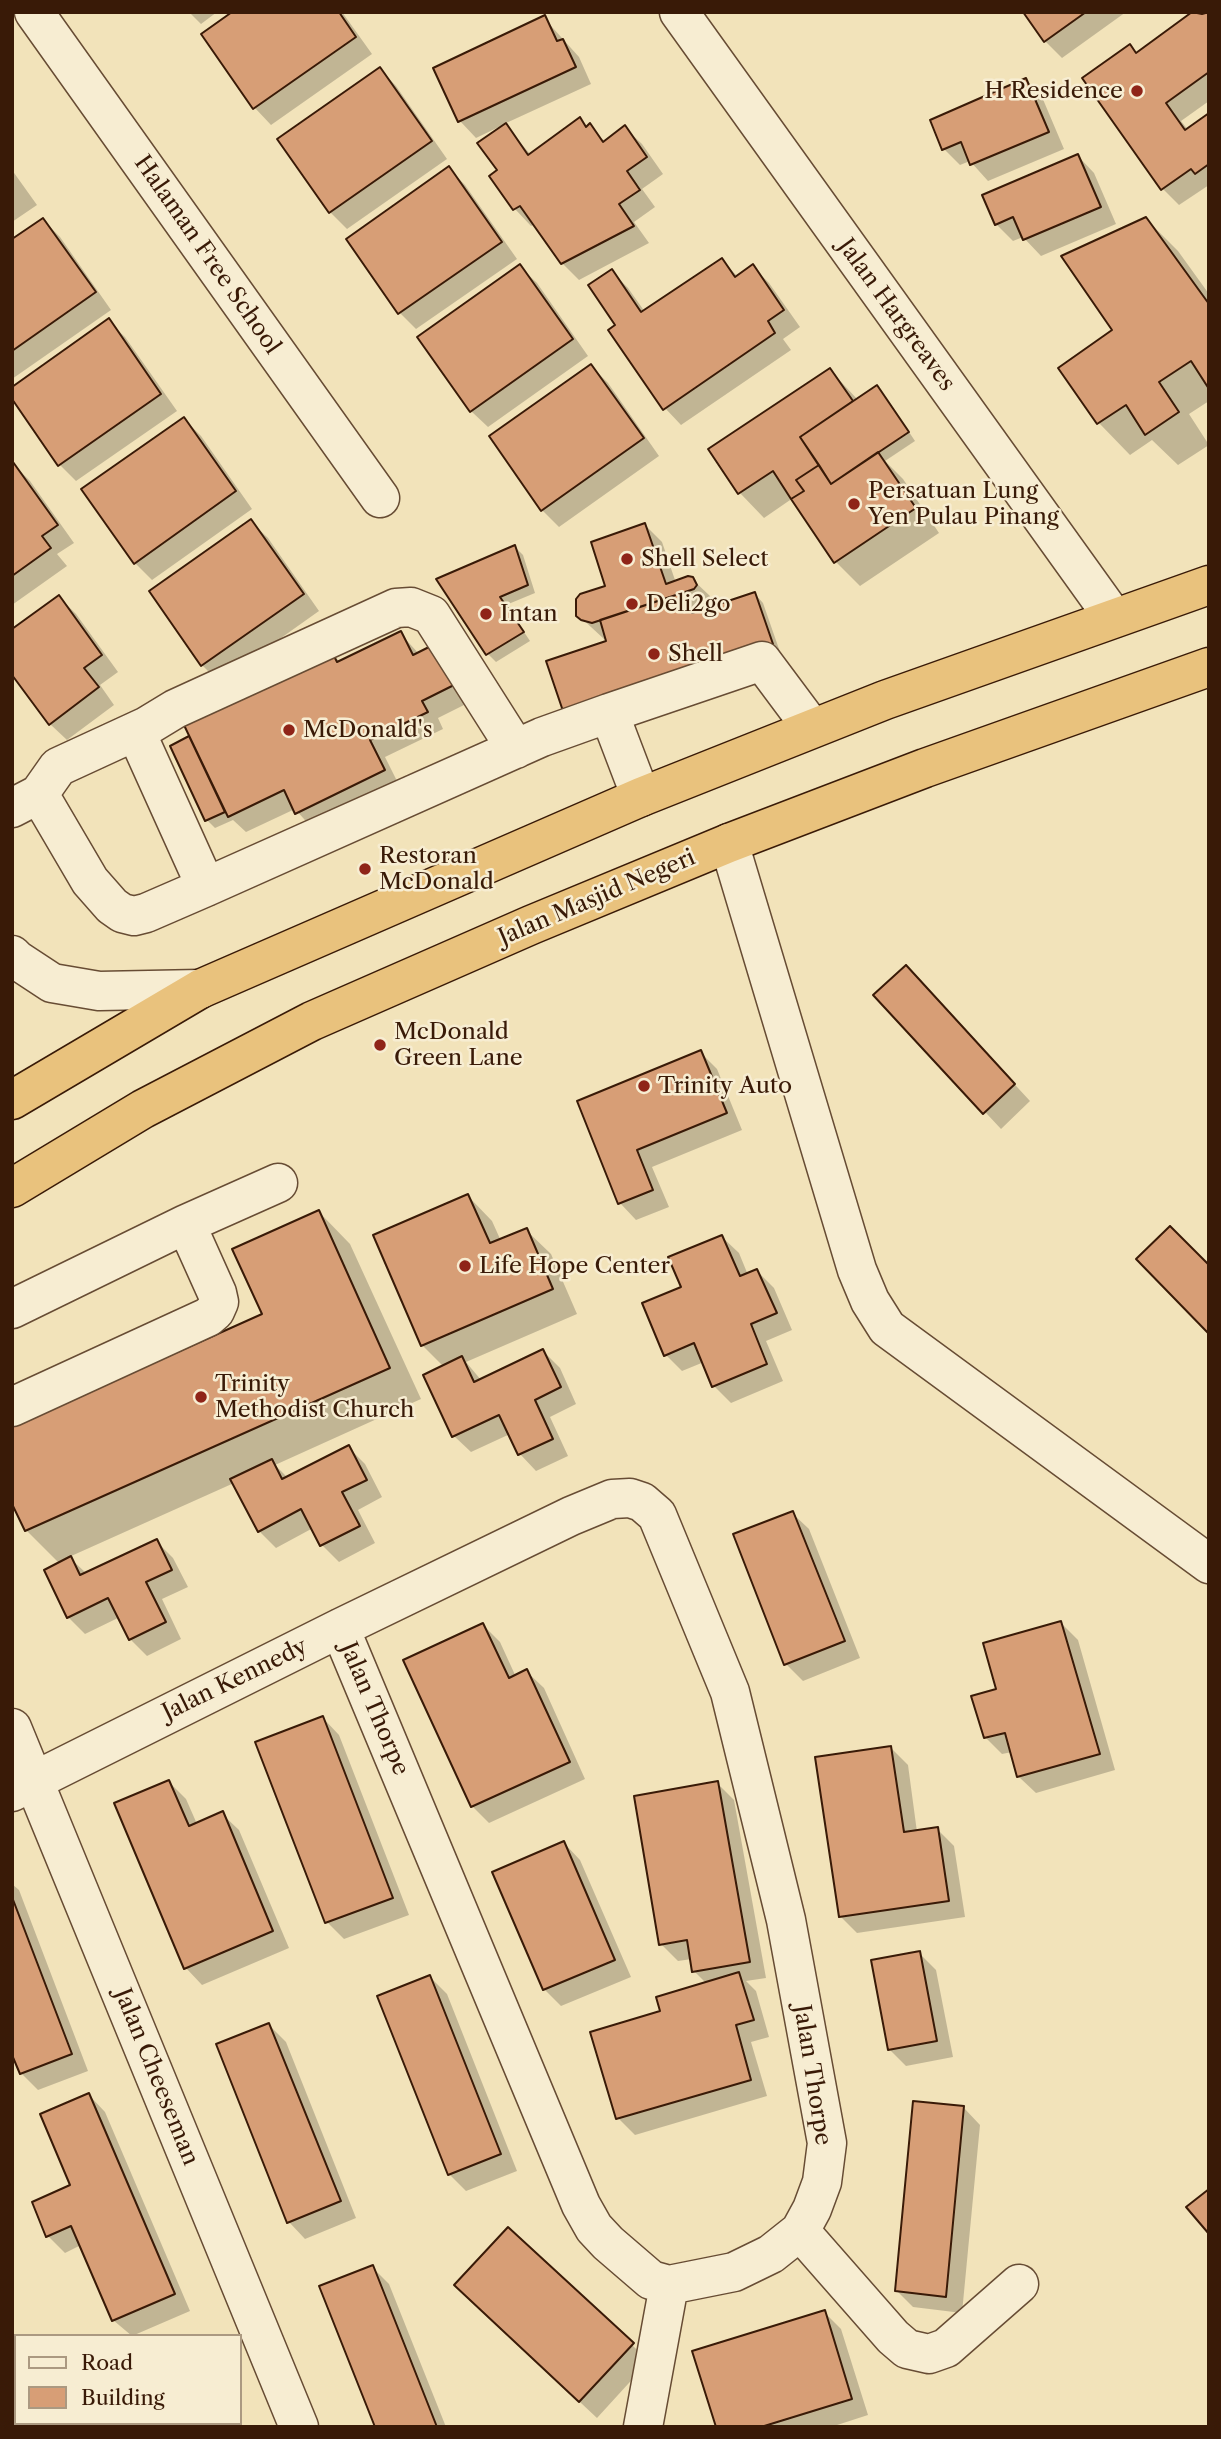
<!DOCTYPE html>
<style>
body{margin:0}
#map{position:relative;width:1221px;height:2439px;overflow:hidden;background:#f2e3ba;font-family:"Libre Caslon Text",serif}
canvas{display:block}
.frame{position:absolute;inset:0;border:14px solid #391a07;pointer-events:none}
.legend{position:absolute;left:14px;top:2334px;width:228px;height:91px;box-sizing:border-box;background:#f7edd2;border:2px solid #ab9981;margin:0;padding:9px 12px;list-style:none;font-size:21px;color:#391a07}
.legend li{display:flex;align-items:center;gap:14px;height:35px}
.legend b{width:35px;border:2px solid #ab9981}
</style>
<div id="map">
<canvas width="1221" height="2439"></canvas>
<div class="frame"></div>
<ul class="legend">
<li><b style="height:9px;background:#f7edd2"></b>Road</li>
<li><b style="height:19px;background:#d79e76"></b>Building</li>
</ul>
</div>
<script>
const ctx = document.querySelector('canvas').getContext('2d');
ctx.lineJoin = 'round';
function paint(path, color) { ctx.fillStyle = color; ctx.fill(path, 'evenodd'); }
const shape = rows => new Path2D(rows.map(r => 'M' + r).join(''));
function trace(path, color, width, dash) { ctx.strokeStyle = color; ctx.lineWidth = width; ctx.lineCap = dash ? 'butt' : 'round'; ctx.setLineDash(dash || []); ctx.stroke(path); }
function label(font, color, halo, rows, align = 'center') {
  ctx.font = font + ' "Libre Caslon Text",serif'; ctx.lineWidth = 5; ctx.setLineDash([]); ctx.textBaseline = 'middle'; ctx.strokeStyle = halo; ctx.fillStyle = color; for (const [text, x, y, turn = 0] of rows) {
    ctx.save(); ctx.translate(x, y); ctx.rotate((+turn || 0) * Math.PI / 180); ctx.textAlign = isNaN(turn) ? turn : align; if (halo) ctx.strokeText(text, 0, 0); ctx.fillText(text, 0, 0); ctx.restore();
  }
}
paint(shape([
 [189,12,217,12,201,24],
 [235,12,342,12,372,54,271,125,255,108,203,35],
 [1025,12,1126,12,1062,58,1045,41],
 [1195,12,1202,16,1209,12,1209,101,1181,121,1188,130,1209,115,1209,185,1179,205,1163,189,1130,46,1137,54],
 [544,18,579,57,591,84,504,124,531,155,580,120,606,142,625,128,642,144,663,174,642,189,655,207,634,222,649,243,579,280,562,263,535,224,531,226,515,209,492,177,499,171,501,126,476,138,460,121],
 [380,69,396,86,447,159,347,229,330,212,279,139],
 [1026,80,1042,97,1064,149,988,181,970,161,960,165,944,149],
 [1078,156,1094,173,1116,224,1041,256,1023,237,1013,241,996,224],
 [449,169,465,185,517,259,416,329,400,313],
 [12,170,37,205,12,222],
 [1146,219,1178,251,1209,294,1209,401,1189,414,1209,445,1178,465,1152,440,1130,455,1099,423,1060,368,1114,331],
 [43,220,60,237,111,310,12,379,12,242],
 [722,260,738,277,753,267,769,283,800,327,783,339,791,350,681,425,665,408,617,325,612,272,628,288,645,312],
 [520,267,537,283,588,356,488,427,471,411],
 [108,321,125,337,177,411,76,481,60,465],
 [591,366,608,383,659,456,559,527,542,510,491,436],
 [830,370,858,400,877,388,885,396,915,441,885,461,903,479,939,533,860,586,836,562,793,498,764,518,740,493,711,450],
 [184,419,201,436,252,509,152,580,135,563],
 [13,464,30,481,74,543,57,554,67,566,12,605],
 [251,522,268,538,319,611,219,682,202,665],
 [645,525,662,542,676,583,692,579,710,596,712,602,707,610,755,594,763,603,780,652,573,721,614,640,604,639,578,615,607,587],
 [515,547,523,555,535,593,506,605,530,641,496,662,488,654,438,580],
 [59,597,76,614,118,672,100,685,114,705,67,740,50,724],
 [400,633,419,654,476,699,438,718,443,729,385,757,400,787,313,829,295,809,246,832,233,820,215,828,207,820,189,738,194,744,332,654,340,662],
 [922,984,1030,1101,1001,1129,876,995],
 [700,1052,717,1069,742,1130,652,1167,669,1207,636,1220,620,1203,579,1102],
 [468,1196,492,1221,501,1241,526,1230,551,1254,577,1314,466,1362,481,1380,543,1351,560,1368,576,1404,550,1417,568,1456,536,1471,520,1454,510,1434,471,1452,454,1436,444,1367,422,1345],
 [319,1212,350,1244,421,1399,275,1465,288,1478,348,1447,365,1464,382,1497,358,1510,375,1543,339,1562,322,1545,313,1528,276,1548,259,1531,234,1483,69,1557,87,1574,156,1541,173,1558,188,1587,162,1599,181,1639,147,1656,130,1639,120,1617,85,1634,68,1617,60,1564,26,1530,264,1315],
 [722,1237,739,1253,748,1275,757,1271,774,1288,792,1330,766,1341,783,1381,731,1403,714,1386,704,1362,682,1371,666,1355,683,1288],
 [792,1513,809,1529,860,1658,803,1681,786,1664,735,1535],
 [1061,1623,1078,1640,1115,1770,1036,1793,1019,1777,1012,1752,1002,1754,985,1737,998,1690],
 [483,1625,500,1642,516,1677,527,1672,544,1688,585,1779,489,1823,472,1806],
 [323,1718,339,1735,409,1915,344,1939,327,1922,258,1743],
 [891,1748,908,1765,917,1832,937,1829,954,1846,965,1917,857,1933,840,1916],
 [169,1782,186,1799,197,1824,222,1814,239,1830,289,1948,202,1985,186,1968],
 [717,1783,734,1800,766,1978,746,1981,756,1991,769,2037,751,2042,767,2096,635,2135,618,2118,663,2012,707,1984,694,1971,692,1959,678,1961,661,1944],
 [564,1843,580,1860,631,1977,561,2006,545,1990,494,1873],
 [12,1884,19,1890,88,2071,38,2090,21,2073,12,2050],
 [919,1953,936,1970,953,2057,906,2066,889,2049],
 [430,1977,447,1994,517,2171,466,2191,449,2174],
 [269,2025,286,2042,356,2218,305,2239,289,2222],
 [89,2095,105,2112,190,2311,132,2336,113,2320,81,2245,65,2253,48,2236,72,2186],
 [964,2108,980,2125,962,2313,913,2307,897,2291],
 [508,2229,649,2361,597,2418,473,2302],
 [372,2267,389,2284,446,2427,376,2427],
 [824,2312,841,2329,868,2415,831,2427,718,2427],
 [12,2335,16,2342,16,2423,58,2423,50,2427,12,2427],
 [141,2423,236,2423,238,2427,142,2427]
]), '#0003');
const building = shape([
 [232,12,339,12,356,37,253,109,201,34,232,12],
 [1023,12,1086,12,1044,42,1023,12],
 [1192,12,1202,14,1209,12,1209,72,1166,103,1185,130,1209,113,1209,164,1195,174,1191,169,1161,190,1082,78,1130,44,1136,53,1192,12],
 [545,15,557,41,563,39,576,67,458,122,433,68,545,15],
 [380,67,432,141,329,213,277,139,380,67],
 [1026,78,1049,132,970,165,961,142,942,150,930,120,1026,78],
 [580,117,586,127,590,123,603,142,625,125,647,157,627,171,640,190,619,204,634,226,561,264,520,206,513,210,489,176,497,170,477,143,506,123,528,155,580,117],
 [1078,154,1101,207,1023,240,1013,217,995,225,982,195,1078,154],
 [449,166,502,242,398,314,346,239,449,166],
 [1146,217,1209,304,1209,389,1191,361,1159,382,1179,412,1145,435,1126,405,1097,424,1058,368,1112,330,1061,256,1146,217],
 [43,218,96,292,12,351,12,239,43,218],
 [722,258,735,277,753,264,784,310,768,321,775,333,663,410,608,330,615,325,588,285,612,269,641,312,722,258],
 [520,264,573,339,470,412,417,337,520,264],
 [109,318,161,394,58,466,12,399,12,387,109,318],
 [591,364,644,438,541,511,489,436,591,364],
 [830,368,853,401,800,437,819,465,796,480,804,491,791,499,773,471,738,494,708,449,830,368],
 [877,385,909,432,831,484,800,437,877,385],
 [184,417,236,491,134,564,81,489,184,417],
 [878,452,916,508,834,563,791,499,804,491,796,480,819,465,831,484,878,452],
 [13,462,58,525,42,536,51,548,12,576,13,462],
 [251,519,304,594,201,666,149,591,251,519],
 [645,523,666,584,688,576,693,577,697,585,694,589,592,623,581,620,576,616,576,599,580,594,605,586,591,542,645,523],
 [515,545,528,585,500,597,524,632,486,655,436,579,515,545],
 [685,592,692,613,755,592,773,644,564,714,546,661,606,641,600,620,685,592],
 [59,595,102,655,84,668,99,687,49,725,12,675,12,629,59,595],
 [401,631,413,655,441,641,460,682,422,701,428,712,370,740,385,770,295,814,284,790,228,817,183,723,332,652,337,662,401,631],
 [189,736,225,812,205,821,170,746,189,736],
 [906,965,1015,1084,983,1114,873,995,906,965],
 [701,1050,727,1113,637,1150,653,1190,618,1204,577,1101,701,1050],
 [468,1194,490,1243,527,1228,553,1289,421,1346,373,1235,468,1194],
 [319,1210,390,1368,25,1531,12,1504,12,1426,262,1314,232,1249,319,1210],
 [1170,1226,1209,1265,1209,1334,1136,1259,1170,1226],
 [722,1235,740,1276,757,1269,777,1313,751,1324,767,1364,712,1387,694,1343,664,1356,642,1303,681,1287,668,1257,722,1235],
 [543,1349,561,1387,535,1400,553,1439,518,1455,499,1415,452,1437,423,1375,462,1356,474,1382,543,1349],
 [349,1445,367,1480,342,1492,360,1526,320,1546,301,1509,258,1532,230,1479,272,1459,282,1479,349,1445],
 [793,1511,845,1641,784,1665,733,1534,793,1511],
 [157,1539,172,1570,146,1582,166,1622,129,1640,108,1598,67,1618,44,1570,71,1556,80,1575,157,1539],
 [1061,1621,1100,1754,1017,1777,1005,1733,984,1738,971,1696,996,1689,983,1643,1061,1621],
 [483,1623,509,1678,527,1669,570,1762,471,1807,403,1660,483,1623],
 [323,1716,393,1898,325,1923,255,1742,323,1716],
 [891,1746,904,1832,938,1827,949,1901,839,1917,815,1757,891,1746],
 [169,1780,189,1826,223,1811,273,1931,184,1969,114,1803,169,1780],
 [718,1781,750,1962,692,1972,687,1940,659,1945,634,1796,718,1781],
 [564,1841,615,1960,543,1990,492,1872,564,1841],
 [12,1897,72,2054,20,2074,12,2055,12,1897],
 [920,1951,937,2041,888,2050,871,1960,920,1951],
 [739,1972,754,2020,736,2025,751,2080,616,2119,590,2032,660,2011,656,1997,739,1972],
 [430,1975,501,2154,448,2175,377,1996,430,1975],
 [269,2023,341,2201,287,2223,216,2044,269,2023],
 [89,2093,175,2294,112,2321,71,2226,46,2237,32,2202,70,2185,40,2114,89,2093],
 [913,2101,964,2106,946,2297,895,2291,913,2101],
 [1209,2189,1209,2234,1186,2207,1209,2189],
 [508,2227,634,2343,579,2402,454,2285,508,2227],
 [373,2265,437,2427,375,2427,319,2286,373,2265],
 [825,2310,852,2399,761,2427,716,2427,692,2351,825,2310],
 [12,2351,16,2358,16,2419,12,2420,12,2351],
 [139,2423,228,2423,229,2427,140,2427,139,2423]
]);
paint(building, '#d79e76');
trace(building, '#391a07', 2);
const minor = shape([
 [34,12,380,498],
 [679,12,1114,618],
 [609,713,762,661,812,728],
 [136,732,206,887],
 [39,794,90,881,112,906,122,913,134,916,146,913,206,887,542,737,609,713,641,797],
 [12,808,39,794,58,767,147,726,175,709,396,608,411,607,431,615,516,749],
 [729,843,857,1270,870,1301,887,1328,1209,1564],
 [12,955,17,960,52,983,99,991,200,989],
 [12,1309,186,1224],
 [12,1407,208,1317,215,1311,219,1302,217,1293,186,1224,278,1183],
 [12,1728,299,2427],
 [12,1792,340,1628,571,1516,612,1499,630,1498,642,1502,657,1515,730,1692,786,1920,827,2143,822,2182,812,2209,800,2231,771,2254,734,2272,669,2285,651,2280,608,2243,594,2228,581,2205,340,1628],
 [800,2231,893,2337,907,2349,929,2354,946,2348,1019,2284],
 [643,2427,669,2285]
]);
const highway = shape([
 [12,1100,200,989,641,797,885,700,1209,585],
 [12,1188,143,1109,312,1021,531,925,729,843,925,768,1209,667]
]);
trace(minor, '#674c34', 41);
trace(highway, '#391a07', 41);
trace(minor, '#f7edd2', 38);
trace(highway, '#e9c27d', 38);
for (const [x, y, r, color] of [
 [1137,91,7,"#8f2418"],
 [854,504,7,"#8f2418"],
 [627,559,7,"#8f2418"],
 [632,604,7,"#8f2418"],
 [486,614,7,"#8f2418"],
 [654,654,7,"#8f2418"],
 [289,730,7,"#8f2418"],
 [365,869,7,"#8f2418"],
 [380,1045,7,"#8f2418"],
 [644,1086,7,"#8f2418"],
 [465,1266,7,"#8f2418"],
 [201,1397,7,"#8f2418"]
]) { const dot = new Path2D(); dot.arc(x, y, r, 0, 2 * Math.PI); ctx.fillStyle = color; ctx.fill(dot); trace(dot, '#f7edd2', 2.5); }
label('23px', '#391a07', '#f7edd2', [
 ["H Residence",1123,91,"right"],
 ["Persatuan Lung",868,491],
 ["Yen Pulau Pinang",868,517],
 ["Shell Select",641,559],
 ["Deli2go",646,604],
 ["Intan",500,614],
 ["Shell",668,654],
 ["McDonald's",303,730],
 ["Restoran",379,856],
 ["McDonald",379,882],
 ["McDonald",394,1032],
 ["Green Lane",394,1058],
 ["Trinity Auto",658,1086],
 ["Life Hope Center",479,1266],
 ["Trinity",215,1384],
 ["Methodist Church",215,1410]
], 'left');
label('23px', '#391a07', '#f7edd2', [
 ["Halaman Free School",207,255,55],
 ["Jalan Hargreaves",896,315,54],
 ["Jalan Masjid Negeri",597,898,-23],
 ["Jalan Kennedy",235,1680,-26],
 ["Jalan Thorpe",374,1709,67],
 ["Jalan Thorpe",812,2075,81],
 ["Jalan Cheeseman",156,2077,68]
]);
</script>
